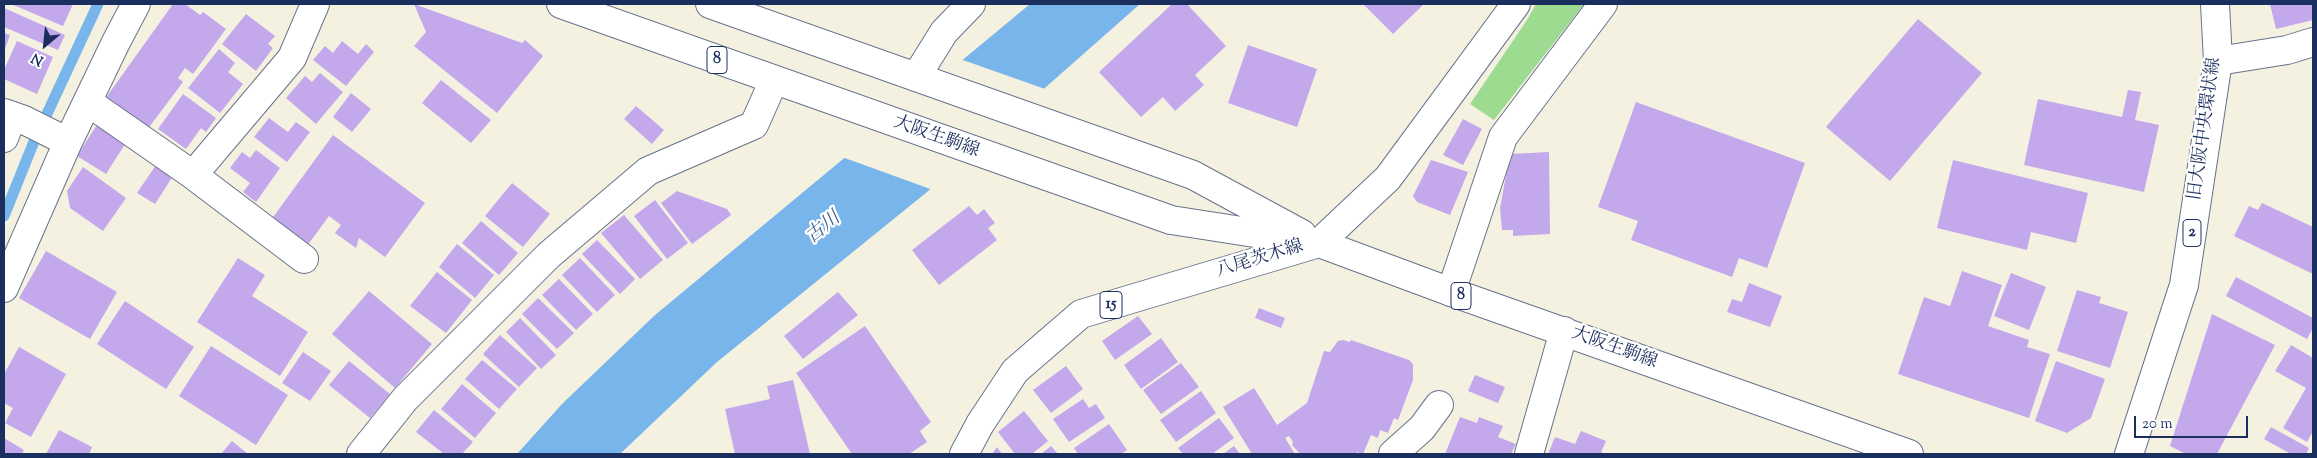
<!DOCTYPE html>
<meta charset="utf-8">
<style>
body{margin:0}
#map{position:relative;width:2317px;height:458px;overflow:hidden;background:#f4f1e0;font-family:"Sorts Mill Goudy",serif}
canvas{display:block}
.frame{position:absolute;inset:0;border:5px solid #1b2f5e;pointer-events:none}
.north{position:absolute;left:20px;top:20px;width:50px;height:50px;-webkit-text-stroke:4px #fff;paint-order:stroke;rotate:208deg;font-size:14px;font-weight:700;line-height:20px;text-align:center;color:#1b2f5e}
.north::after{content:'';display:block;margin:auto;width:18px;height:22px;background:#1b2f5e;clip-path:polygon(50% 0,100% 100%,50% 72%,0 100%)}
.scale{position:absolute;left:2134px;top:416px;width:114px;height:22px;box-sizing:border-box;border:2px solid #1b2f5e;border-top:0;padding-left:6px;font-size:15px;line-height:18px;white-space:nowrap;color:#1b2f5e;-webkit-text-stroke:4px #fff;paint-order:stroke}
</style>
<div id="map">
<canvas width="2317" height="458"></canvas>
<div class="frame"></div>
<div class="north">N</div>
<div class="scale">20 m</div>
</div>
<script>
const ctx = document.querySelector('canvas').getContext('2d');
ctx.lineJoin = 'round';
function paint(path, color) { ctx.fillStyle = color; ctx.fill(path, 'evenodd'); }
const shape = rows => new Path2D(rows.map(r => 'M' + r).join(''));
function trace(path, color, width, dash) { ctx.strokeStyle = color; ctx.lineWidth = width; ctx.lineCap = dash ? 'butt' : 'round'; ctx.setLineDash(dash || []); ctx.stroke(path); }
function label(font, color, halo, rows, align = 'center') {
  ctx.font = font + ' "Sorts Mill Goudy","Noto Serif JP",serif'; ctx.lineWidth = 4.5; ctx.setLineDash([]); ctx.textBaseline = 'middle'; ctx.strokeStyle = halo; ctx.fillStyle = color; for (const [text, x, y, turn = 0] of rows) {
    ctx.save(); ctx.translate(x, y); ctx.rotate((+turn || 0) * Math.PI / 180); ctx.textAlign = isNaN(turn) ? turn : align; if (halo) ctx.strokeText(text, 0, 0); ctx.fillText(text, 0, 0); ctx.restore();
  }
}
paint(shape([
 [1536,4,1584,4,1494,120,1470,104,1527,20]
]), '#9ddb90');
paint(shape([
 [1030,4,1140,4,927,192,717,362,620,454,517,454,562,404,655,315]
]), '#78b5eb');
paint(shape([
 [960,59,1048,90,933,190,842,157]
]), '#f4f1e0');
trace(shape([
 [4,216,33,144,98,4]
]), '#78b5eb', 11);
paint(shape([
 [11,4,73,4,63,26],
 [173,4,185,4,200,15,203,12,226,29,193,74,185,68,178,78,183,82,147,130,105,99],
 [414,4,522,43,525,40,543,56,497,113,414,46,426,32],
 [1172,4,1187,4,1226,46,1195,75,1204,85,1175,111,1163,97,1141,117,1099,72],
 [1363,4,1424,4,1393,34],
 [2270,4,2313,4,2313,20,2276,29],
 [4,8,65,35,58,50,4,27],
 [246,14,275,36,268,44,273,48,256,71,222,44],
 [1918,19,1982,73,1890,181,1826,127],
 [4,33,10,35,4,52],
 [17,41,53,57,37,94,4,79,4,70],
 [342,41,358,54,366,44,374,52,346,86,313,60,325,46,333,53],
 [1248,45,1317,69,1297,127,1228,103],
 [219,49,235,63,228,72,243,84,220,113,188,88],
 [320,73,343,92,316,124,286,98,305,76,312,82],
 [441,80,491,120,471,143,422,103],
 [2128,90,2141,92,2135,120,2159,125,2144,192,2024,165,2038,99,2122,117],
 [351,93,371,109,352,132,333,117],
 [183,94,216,118,206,132,201,128,186,149,158,129],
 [1636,102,1805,163,1767,268,1739,258,1732,277,1631,240,1638,221,1598,207],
 [636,106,664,130,652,144,624,119],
 [269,118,288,132,296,122,310,132,287,162,254,137],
 [1463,119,1482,129,1463,165,1443,155],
 [98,123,127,141,106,174,77,156],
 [333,135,425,203,385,257,359,238,356,248,335,233,341,225,329,216,307,246,271,220],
 [256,150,280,168,256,202,243,192,250,183,230,168,242,152,250,158],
 [1549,152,1550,234,1513,236,1513,230,1502,230,1500,208,1510,154],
 [1431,160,1468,172,1450,215,1417,202,1413,196],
 [1953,160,2088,193,2076,243,2031,232,2027,250,1937,228],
 [156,165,173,176,155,204,137,193],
 [83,167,126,198,103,231,70,208,67,191],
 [512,183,550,214,523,247,485,216],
 [677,191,727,209,731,215,692,244,661,203],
 [655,200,688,243,667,259,634,216],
 [2262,203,2313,227,2313,274,2234,236,2249,206,2258,210],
 [969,206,977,215,984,209,995,223,988,228,997,240,939,285,912,250],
 [624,215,663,260,640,279,601,233],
 [481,221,518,253,499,275,462,243],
 [597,240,635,279,620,294,582,254],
 [457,244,494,275,475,298,439,267],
 [46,251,117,292,90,339,19,298],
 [238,258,265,275,252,296,308,332,280,376,197,322],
 [580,258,615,295,597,312,562,275],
 [1962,271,2002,285,1988,326,2029,340,2027,347,2050,354,2029,418,1898,374,1924,297,1950,306],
 [437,272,472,300,446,333,410,306],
 [2011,273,2046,287,2029,330,1994,316],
 [2236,277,2313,318,2313,328,2307,339,2226,296],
 [559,279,593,314,576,330,542,295],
 [1749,283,1782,296,1770,327,1727,312,1732,299,1742,302],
 [2077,290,2101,297,2099,303,2128,312,2110,368,2057,351],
 [369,291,432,344,395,388,332,334],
 [838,292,858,315,803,359,784,336],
 [538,298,574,333,557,349,522,314],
 [125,301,194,347,166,389,97,344],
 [1259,308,1285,318,1281,328,1255,318],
 [2212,314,2275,345,2217,454,2186,454,2170,446],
 [1138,316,1152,334,1115,360,1102,341],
 [520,318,556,355,541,369,506,332],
 [865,326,931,422,920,431,927,442,909,454,852,454,796,373],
 [500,335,537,368,519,387,483,354],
 [1161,338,1178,362,1141,389,1124,365],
 [1343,340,1350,342,1351,340,1409,360,1413,364,1413,380,1398,420,1394,418,1388,433,1380,430,1378,438,1371,435,1363,454,1357,452,1356,454,1300,454,1292,445,1293,442,1289,436,1285,438,1295,454,1252,454,1223,407,1254,388,1277,425,1307,403,1324,351,1330,352,1338,341],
 [2291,345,2313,358,2313,431,2307,442,2283,428,2306,388,2275,371],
 [211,346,288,395,256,445,179,396],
 [19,347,66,374,31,437,5,423,13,408,4,403,4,374],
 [303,352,331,371,310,401,282,383],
 [482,360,517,389,499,409,465,379],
 [349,361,390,394,370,418,329,385],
 [2056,361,2105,379,2091,418,2067,433,2035,421],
 [1181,363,1199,387,1161,414,1143,390],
 [1066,366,1083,389,1051,413,1033,390],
 [1475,375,1505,387,1498,403,1468,391],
 [793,380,810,454,735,454,725,409,770,399,767,386],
 [462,384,496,413,475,438,441,409],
 [1201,391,1216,413,1176,442,1160,420],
 [1083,399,1089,408,1096,404,1105,418,1069,442,1053,419],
 [434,410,473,442,462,454,444,454,416,432],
 [1024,411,1048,441,1032,454,1015,454,998,432],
 [1460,417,1477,423,1479,417,1503,426,1498,437,1516,444,1511,454,1445,454],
 [1219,418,1234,438,1212,454,1183,454,1178,448],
 [1109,424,1127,450,1121,454,1078,454,1074,448],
 [2271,427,2309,448,2306,454,2291,454,2264,439],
 [59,430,92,447,89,454,46,454],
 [1581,431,1606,441,1601,452,1606,454,1548,454,1555,437,1575,444],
 [4,438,24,450,22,454,4,454],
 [232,441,248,454,221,454],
 [1051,446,1058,454,1041,454],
 [1234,446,1240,454,1223,454],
 [997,447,1002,454,992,454]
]), '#c3a8ec');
const pedestrian = shape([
 [1451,292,1503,137,1603,4]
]);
const minor = shape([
 [2218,61,2287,50,2313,42],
 [916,77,944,32,971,4],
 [88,102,193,175,304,259],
 [4,113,24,120,68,142],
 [4,138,12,117],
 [193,175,292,58,315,4],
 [4,288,68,142,116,42,136,4],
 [361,454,405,399,549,255,648,171,754,125,774,80],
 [1529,454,1564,331]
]);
const tertiary = shape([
 [1393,454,1422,428,1439,405]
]);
const primary = shape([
 [561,4,1171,220,1319,243,1451,292,1909,454],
 [710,4,1193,175,1302,234],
 [964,454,980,424,1015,371,1081,314,1319,243,1388,178,1516,4],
 [2129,454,2184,285,2218,61,2215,4]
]);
trace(pedestrian, '#67738c', 30);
trace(minor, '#67738c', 30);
trace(tertiary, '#67738c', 30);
trace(primary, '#67738c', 30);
trace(pedestrian, '#fff', 28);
trace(minor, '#fff', 28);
trace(tertiary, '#fff', 28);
trace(primary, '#fff', 28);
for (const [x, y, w] of [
 [717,60,20],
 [2192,233,18],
 [1461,296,20],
 [1111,305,22]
]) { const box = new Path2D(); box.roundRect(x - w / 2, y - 13.5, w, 27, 4); ctx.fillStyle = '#fff'; ctx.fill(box); trace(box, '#1b2f5e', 1); }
label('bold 16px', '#1b2f5e', null, [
 ["8",717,60],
 ["2",2192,233],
 ["8",1461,296],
 ["15",1111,305]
]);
label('18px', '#1b2f5e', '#fff', [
 ["旧大阪中央環状線",2206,129,-82],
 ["大阪生駒線",936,138,20],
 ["八尾茨木線",1260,260,-17],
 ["大阪生駒線",1614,349,20]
]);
label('italic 19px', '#3c5e8f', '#fff', [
 ["古川",824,229,-39]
]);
</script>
